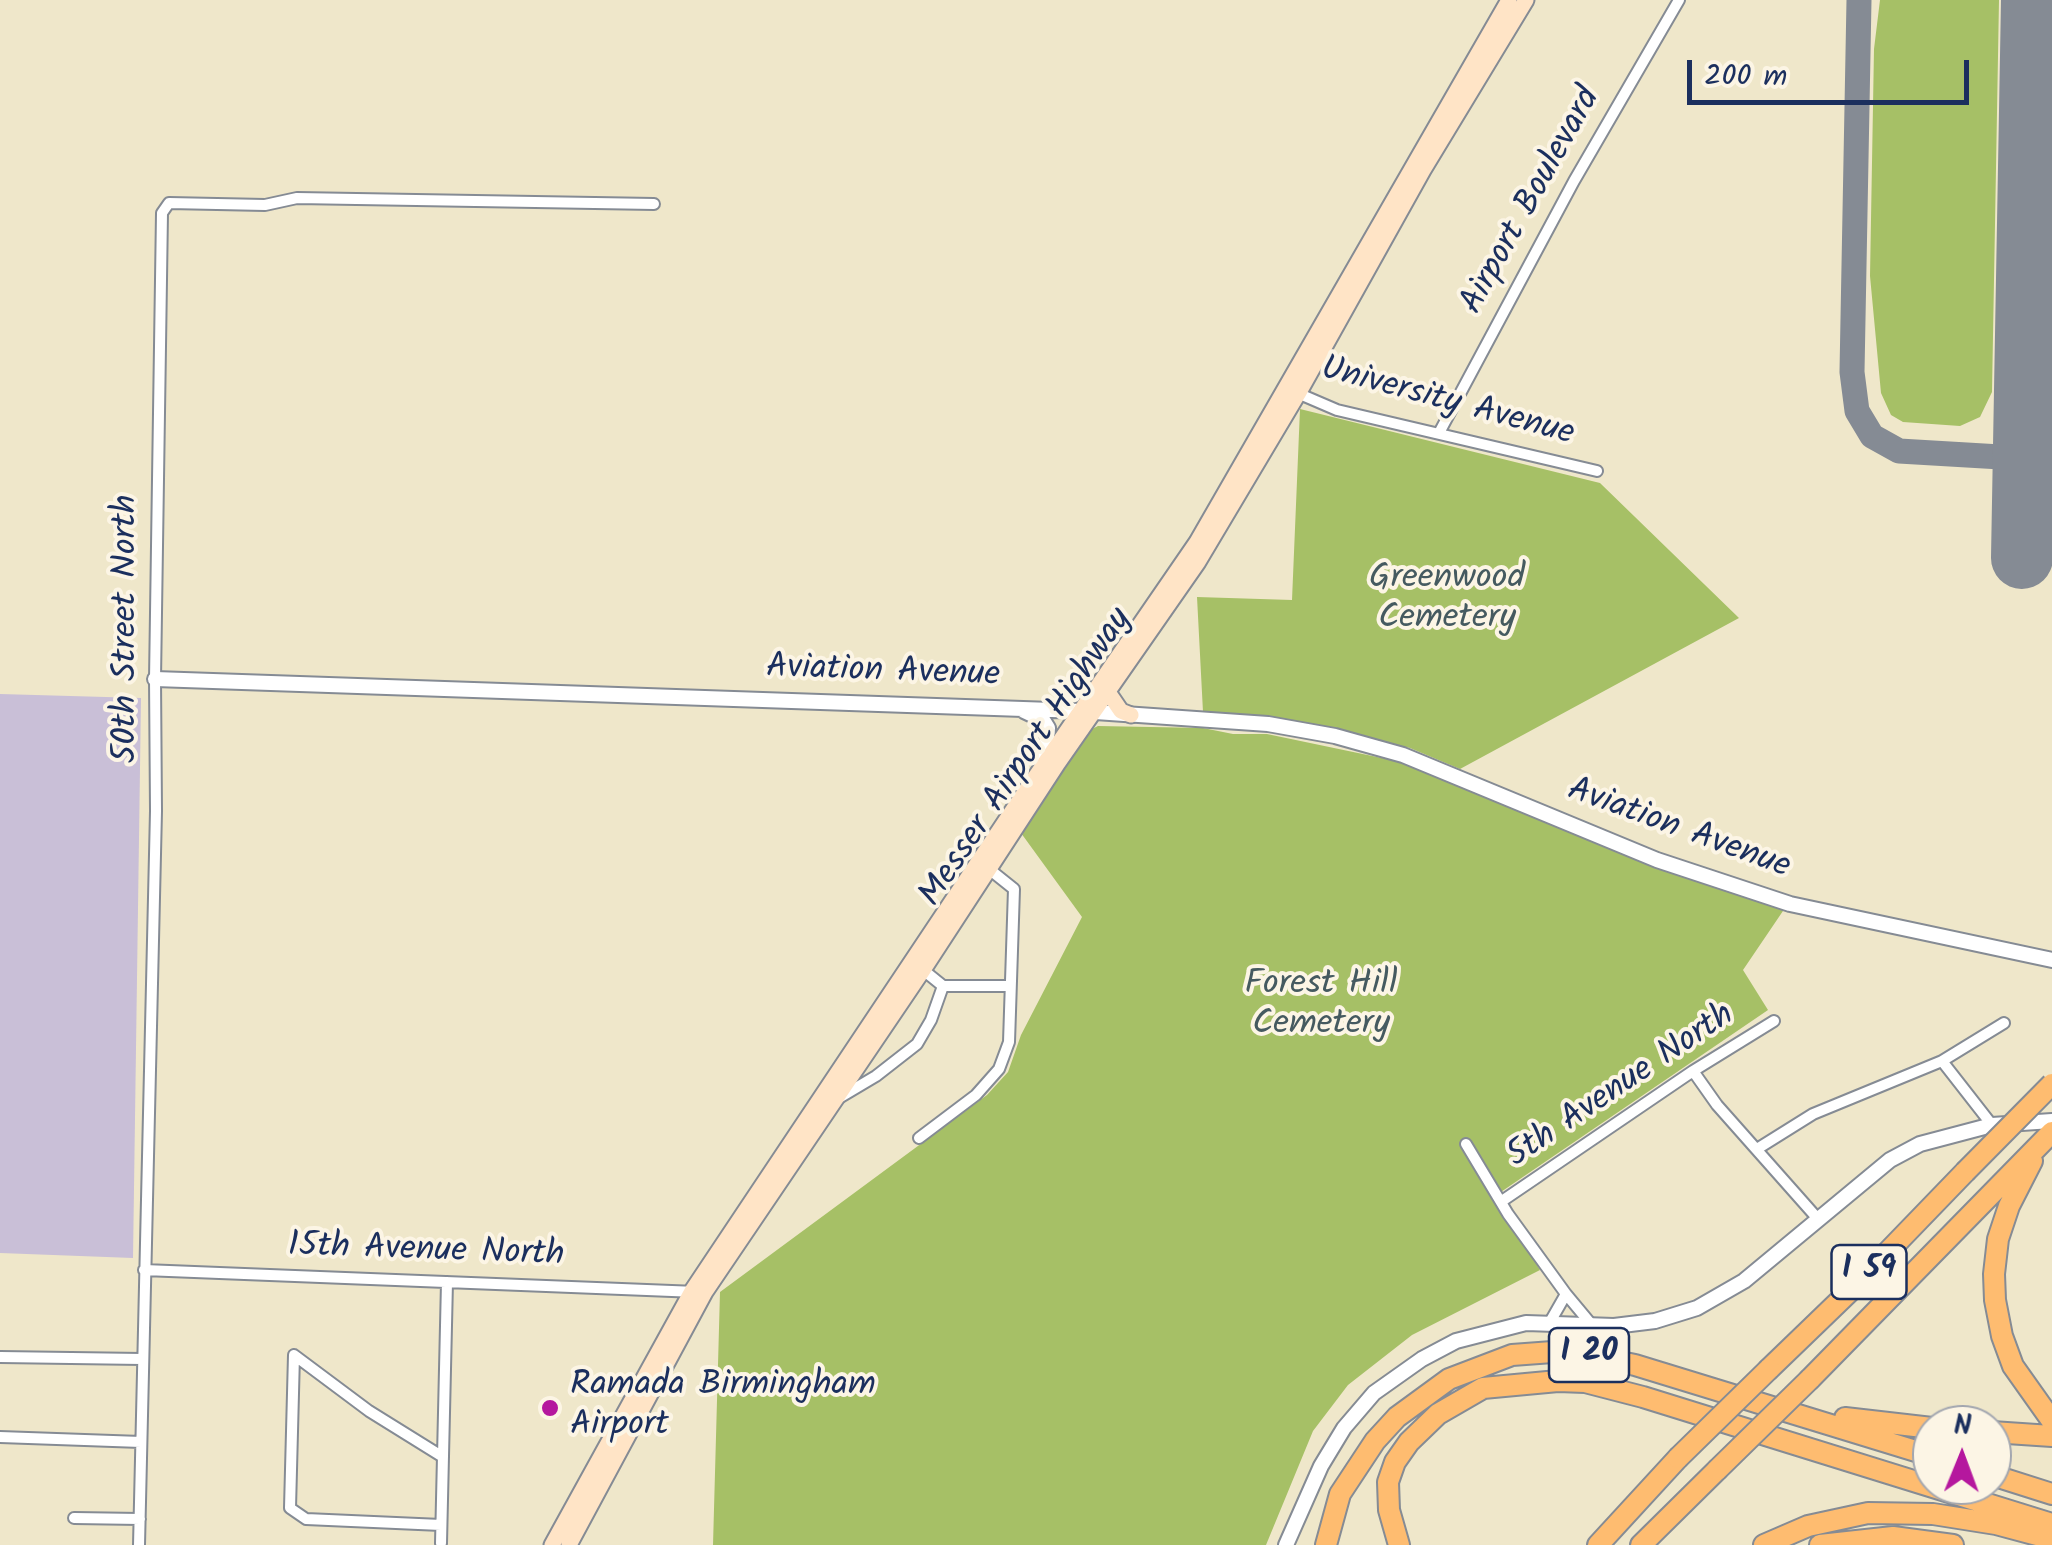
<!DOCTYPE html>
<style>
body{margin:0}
#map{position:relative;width:2052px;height:1545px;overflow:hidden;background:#efe7ca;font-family:Kalam,sans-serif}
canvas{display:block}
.north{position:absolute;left:1912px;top:1405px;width:100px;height:100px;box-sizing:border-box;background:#fcf5e5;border:2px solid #a2a6af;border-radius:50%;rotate:1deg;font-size:28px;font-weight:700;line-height:40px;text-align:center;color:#1b2f5e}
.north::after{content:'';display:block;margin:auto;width:35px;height:45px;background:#b5179e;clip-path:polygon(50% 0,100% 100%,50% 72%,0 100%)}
.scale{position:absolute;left:1687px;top:60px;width:282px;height:45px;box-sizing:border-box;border:5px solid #1b2f5e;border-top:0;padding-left:12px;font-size:30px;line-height:35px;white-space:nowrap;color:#1b2f5e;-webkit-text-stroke:8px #fcf5e5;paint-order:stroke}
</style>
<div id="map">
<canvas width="2052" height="1545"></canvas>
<div class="north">N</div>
<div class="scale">200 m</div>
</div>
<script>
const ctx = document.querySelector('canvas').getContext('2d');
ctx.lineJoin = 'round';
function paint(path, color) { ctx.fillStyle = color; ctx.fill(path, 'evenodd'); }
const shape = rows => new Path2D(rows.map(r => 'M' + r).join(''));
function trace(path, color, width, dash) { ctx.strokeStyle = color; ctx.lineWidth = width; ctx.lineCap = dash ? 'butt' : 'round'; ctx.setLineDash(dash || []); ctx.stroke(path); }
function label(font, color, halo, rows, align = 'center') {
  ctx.font = font + ' Kalam,sans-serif'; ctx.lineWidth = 8; ctx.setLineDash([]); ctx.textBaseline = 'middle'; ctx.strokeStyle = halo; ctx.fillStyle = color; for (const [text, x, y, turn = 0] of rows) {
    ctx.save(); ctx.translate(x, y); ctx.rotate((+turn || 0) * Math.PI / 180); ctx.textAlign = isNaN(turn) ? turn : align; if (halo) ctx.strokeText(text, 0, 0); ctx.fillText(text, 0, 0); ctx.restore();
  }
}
paint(shape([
 [0,694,141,698,133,1258,0,1253]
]), '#c9bfd7');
paint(shape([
 [1880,0,1999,0,1992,392,1980,417,1960,426,1903,422,1891,415,1881,393,1870,276,1874,49],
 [1300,409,1600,483,1739,618,1460,769,1410,748,1303,723,1203,712,1197,597,1292,600],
 [1098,726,1203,728,1233,734,1267,734,1401,762,1657,865,1722,890,1785,908,1743,970,1768,1010,1495,1196,1540,1270,1412,1335,1348,1385,1313,1431,1266,1545,713,1545,720,1292,987,1095,1008,1072,1021,1035,1082,917,1021,833,1084,733]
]), '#a6c066');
trace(shape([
 [1859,0,1852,372,1857,411,1872,436,1899,451,2052,460]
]), '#858b94', 25);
trace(shape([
 [2022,558,2032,0]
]), '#858b94', 62);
const minor = shape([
 [1295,392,1337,410,1597,471],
 [1439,433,1574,181,1679,0],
 [922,969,943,986,1010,986],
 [1942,1061,1992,1125],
 [1693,1071,1717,1105,1818,1219],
 [839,1098,876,1076,917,1044,931,1020,943,986],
 [919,1138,976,1095,999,1069,1009,1042,1014,889,989,869],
 [1466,1144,1508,1214,1566,1294,1550,1322],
 [1757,1149,1813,1114,1942,1061,2004,1023],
 [1502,1201,1693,1071,1774,1021],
 [144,1270,697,1292],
 [1566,1294,1591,1324],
 [294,1355,290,1508,306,1519,441,1525],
 [294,1355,369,1411,443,1457],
 [0,1357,142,1359],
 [0,1437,141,1442],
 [74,1518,140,1519],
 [441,1543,447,1282],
 [139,1545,156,811,155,679,162,213,169,203,265,205,297,198,654,204]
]);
const tertiary = shape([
 [155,679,1081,711,1268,724,1335,736,1403,755,1657,860,1790,904,2052,960],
 [1024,711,1043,720,1048,728,1044,764],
 [1286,1545,1321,1466,1344,1428,1374,1393,1422,1359,1456,1341,1526,1323,1614,1326,1655,1321,1697,1308,1744,1281,1890,1160,1920,1144,1992,1125,2052,1121]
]);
const secondary = shape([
 [1108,692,1121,711,1131,715],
 [552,1545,692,1291,1027,789,1197,542,1509,0],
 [569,1545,705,1292,923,970,1058,763,1198,562,1298,394,1423,170,1526,0]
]);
const motorway = shape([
 [2032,1161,2009,1206,1998,1239,1994,1274,1995,1300,2002,1336,2013,1366,2052,1421],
 [1769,1369,1853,1288,1965,1172],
 [1810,1379,2052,1132],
 [1845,1418,1932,1428],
 [1992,1432,2052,1436],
 [1992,1475,2052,1494],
 [1326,1545,1340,1494,1375,1441,1397,1417,1449,1379,1512,1355,1566,1351,1635,1365,1932,1456],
 [1399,1545,1389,1510,1388,1482,1395,1462,1409,1442,1438,1414,1483,1388,1558,1381,1585,1382,1643,1397,2052,1524],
 [1598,1545,1678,1458],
 [1641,1545,1717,1470],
 [1764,1545,1808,1526,1868,1513,1933,1514,1996,1524,2052,1539],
 [1820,1545,1893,1537,1953,1545]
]);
trace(minor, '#858b94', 14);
trace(tertiary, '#858b94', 18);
trace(secondary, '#858b94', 19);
trace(motorway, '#858b94', 24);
trace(minor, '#fff', 10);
trace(tertiary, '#fff', 14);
trace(secondary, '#ffe4c6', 15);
trace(motorway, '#febc70', 20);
const motorwayBridge = shape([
 [1965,1172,2052,1084],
 [1678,1458,1769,1369],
 [1717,1470,1810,1379]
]);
trace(motorwayBridge, '#858b94', 24, []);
trace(motorwayBridge, '#febc70', 20);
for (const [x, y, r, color] of [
 [550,1408,10,"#b5179e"]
]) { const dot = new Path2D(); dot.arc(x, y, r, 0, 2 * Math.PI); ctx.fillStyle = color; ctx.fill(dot); trace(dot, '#fcf5e5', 4); }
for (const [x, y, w] of [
 [1869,1272,75],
 [1589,1355,80]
]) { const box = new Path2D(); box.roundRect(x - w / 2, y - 27, w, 54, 8); ctx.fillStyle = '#fcf5e5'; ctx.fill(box); trace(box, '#1b2f5e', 2.5); }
label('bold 32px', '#1b2f5e', null, [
 ["I 59",1869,1272],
 ["I 20",1589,1355]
]);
label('35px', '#1b2f5e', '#fcf5e5', [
 ["Airport Boulevard",1533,202,-61],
 ["University Avenue",1447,404,15],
 ["50th Street North",129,629,-90],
 ["Aviation Avenue",883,674,2],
 ["Messer Airport Highway",1028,759,-56],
 ["Aviation Avenue",1678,831,20],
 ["5th Avenue North",1622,1088,-34],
 ["15th Avenue North",426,1253,2]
]);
label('35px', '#455a60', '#fcf5e5', [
 ["Greenwood",1447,581],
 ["Cemetery",1447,621],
 ["Forest Hill",1321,987],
 ["Cemetery",1321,1027]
]);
label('35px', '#1b2f5e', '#fcf5e5', [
 ["Ramada Birmingham",570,1388],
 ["Airport",570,1428]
], 'left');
</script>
